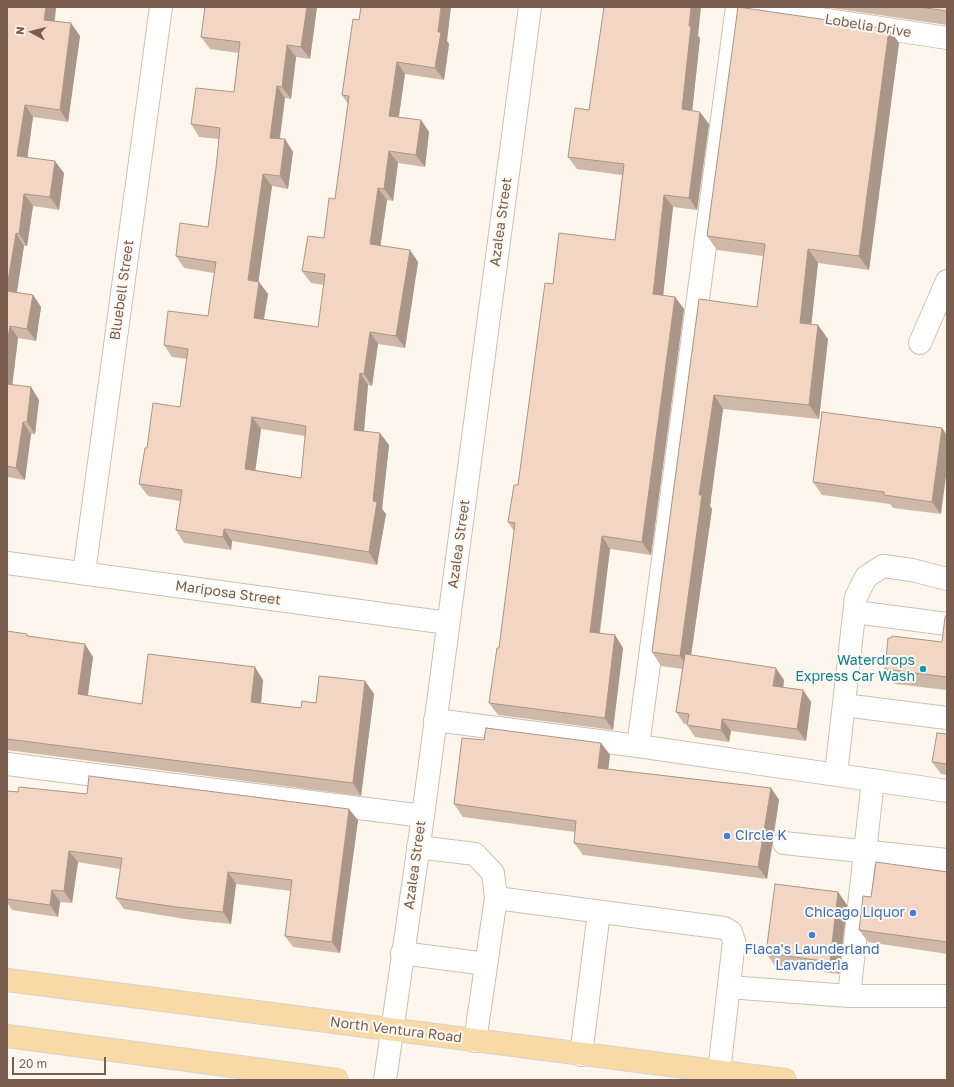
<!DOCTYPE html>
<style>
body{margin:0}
#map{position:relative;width:954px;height:1087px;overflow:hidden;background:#fdf6ec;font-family:"Golos Text",sans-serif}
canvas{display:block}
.frame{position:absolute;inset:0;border:8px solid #795d4e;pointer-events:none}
.north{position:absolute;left:12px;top:12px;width:40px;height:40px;-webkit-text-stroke:3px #fffaf3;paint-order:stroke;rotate:277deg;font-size:11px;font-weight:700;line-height:16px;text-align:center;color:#795d4e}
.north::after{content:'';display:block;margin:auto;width:14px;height:18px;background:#795d4e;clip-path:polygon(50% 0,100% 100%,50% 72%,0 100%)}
.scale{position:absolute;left:12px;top:1057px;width:94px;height:18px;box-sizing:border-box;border:2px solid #795d4e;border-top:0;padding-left:5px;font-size:12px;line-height:14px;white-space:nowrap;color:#795d4e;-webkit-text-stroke:3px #fffaf3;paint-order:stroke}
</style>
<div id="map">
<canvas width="954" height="1087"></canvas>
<div class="frame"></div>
<div class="north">N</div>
<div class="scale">20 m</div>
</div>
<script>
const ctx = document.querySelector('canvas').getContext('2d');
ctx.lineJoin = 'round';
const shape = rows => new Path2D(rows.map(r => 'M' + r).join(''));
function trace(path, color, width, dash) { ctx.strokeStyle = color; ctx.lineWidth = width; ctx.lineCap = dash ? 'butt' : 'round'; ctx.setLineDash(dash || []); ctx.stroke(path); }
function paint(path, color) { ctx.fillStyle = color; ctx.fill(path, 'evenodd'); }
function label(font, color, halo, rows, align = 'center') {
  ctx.font = font + ' "Golos Text",sans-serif'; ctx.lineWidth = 4; ctx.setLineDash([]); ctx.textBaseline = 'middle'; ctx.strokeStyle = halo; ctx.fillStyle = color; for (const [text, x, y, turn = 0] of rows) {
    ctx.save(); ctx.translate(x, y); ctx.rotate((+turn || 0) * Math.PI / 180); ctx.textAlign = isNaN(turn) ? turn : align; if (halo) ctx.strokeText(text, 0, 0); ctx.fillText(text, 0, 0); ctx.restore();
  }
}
const minor = shape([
 [741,7,947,38],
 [920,343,947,281],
 [7,563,448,623],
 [84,573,161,7],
 [855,612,947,624],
 [844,705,947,718],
 [435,720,638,746,947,791],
 [638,746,737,7],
 [7,764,423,816],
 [836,774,856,597,866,577,883,566,912,570,947,579],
 [784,843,947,860],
 [418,847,475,854,493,873,496,898],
 [402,953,486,964],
 [729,987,849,996,947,996],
 [849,996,873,780],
 [475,1041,496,898,724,928,731,932,734,941,719,1072],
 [581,1055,599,912],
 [385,1080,423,816,530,7]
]);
const major = shape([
 [7,980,785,1080],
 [7,1036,337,1080]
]);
trace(minor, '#d0beb0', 24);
trace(major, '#d9d2cd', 24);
trace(minor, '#fff', 22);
trace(major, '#f9daa6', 22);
paint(shape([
 [7,7,56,7,55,21,80,36,68,122,33,117,27,157,64,173,59,210,33,206,27,246,24,246,17,292,33,295,41,307,36,341,18,338,12,385,31,387,39,400,35,434,31,434,25,480,7,477],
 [317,7,310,59,296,57,291,99,285,98,280,139,285,139,293,152,288,189,272,186,258,281,259,282,268,294,264,319,318,327,324,285,311,283,302,271,324,238,335,199,348,104,342,95,353,19,447,41,449,44,444,80,405,74,399,117,421,120,429,132,425,167,398,163,393,201,387,200,380,246,410,250,418,262,405,348,378,344,372,386,368,385,364,431,389,445,382,509,386,514,377,565,232,541,231,550,184,543,176,530,180,501,148,496,139,484,147,448,180,407,187,359,172,357,164,345,208,316,214,273,184,268,176,256,208,227,216,168,219,139,199,137,191,124,234,92,238,53,210,49,201,37],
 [261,429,305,436,301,478,255,470],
 [825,7,947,7,947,25],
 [889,29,899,43,869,270,818,263,811,324,818,325,828,339,819,419,723,409,710,506,712,509,691,655,784,680,783,687,803,690,811,702,806,741,731,731,729,742,695,737,687,725,687,724,684,724,676,712,682,669,661,666,652,652,699,299,757,307,763,256,717,250,707,236],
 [698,36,700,38,692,111,709,124,697,210,673,207,663,295,675,297,684,309,651,555,610,549,600,633,615,635,623,648,613,730,498,715,489,703,499,648,514,531,508,522,518,485,553,284,615,240,622,175,577,169,568,157,589,110],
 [942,428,941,514,893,508,890,504,822,495,813,482],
 [947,614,947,690,895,684,885,669,942,642],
 [7,631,27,634,28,636,93,657,88,696,142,704,263,680,261,703,301,708,316,703,365,681,374,694,361,796,7,750],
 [947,734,947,775,941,774,932,762],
 [484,740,601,743,610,755,608,769,771,788,779,800,767,879,583,855,574,843,575,832,463,817,454,804],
 [7,791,18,792,358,820,340,953,293,947,285,936,291,891,236,884,231,924,185,919,124,909,116,898,120,869,78,862,72,903,60,902,58,917,12,910,8,904,7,904],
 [947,872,947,954,868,942,859,930,871,897],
 [838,892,847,905,839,974,775,966,766,953]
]), '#d0b8a8');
paint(shape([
 [46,7,56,7,53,32,44,20],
 [307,7,317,7,310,59,301,47],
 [441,7,451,7,447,41,449,44,444,80,435,68,438,32],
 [691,7,701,7,698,36,700,38,691,122,682,109,689,26],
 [71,23,80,36,68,122,60,110],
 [889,29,899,43,869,270,859,256],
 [287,45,296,57,291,99,282,87],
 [397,62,405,74,397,128,389,116],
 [277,86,285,98,278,150,270,138],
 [25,105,33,117,26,168,17,156],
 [700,112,709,124,697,210,689,198],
 [421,120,429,132,425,167,416,155],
 [285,139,293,152,288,189,280,176],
 [389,151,398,163,393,201,384,189],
 [55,161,64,173,59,210,50,197],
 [263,174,272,186,257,292,248,280],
 [378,188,387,200,379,256,370,244],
 [24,194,33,206,27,246,19,234],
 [664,195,673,207,662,306,653,294],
 [16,233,24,246,15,303,7,291,7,287],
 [808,249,818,263,810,337,800,323],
 [410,250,418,262,405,348,396,336],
 [259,282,268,294,262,330,254,318],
 [33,295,41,307,36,341,27,329],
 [675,297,684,309,651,555,642,542],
 [818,325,828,339,819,419,809,405],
 [10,326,18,338,11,396,7,391,7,345],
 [370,332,378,344,372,386,364,374],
 [360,373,368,385,363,442,354,430],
 [31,387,39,400,35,434,27,422],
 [714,395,723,409,710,506,712,509,689,670,680,656,699,495],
 [252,417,261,429,254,481,245,469],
 [23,422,31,434,25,480,16,468],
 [942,428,947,435,947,469,941,514,932,502],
 [380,433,389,445,382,509,386,514,377,565,369,552,373,501],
 [224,529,232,541,231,550,223,537],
 [602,536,610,549,598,644,590,632],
 [615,635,623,648,613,730,605,718],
 [85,644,93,657,86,707,78,694],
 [255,667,263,680,260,714,251,702],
 [776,668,784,680,782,698,773,686],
 [365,681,374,694,361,796,353,783],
 [803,690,811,702,806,741,797,729],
 [722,719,731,731,729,742,721,730],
 [601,743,610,755,607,780,598,768],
 [771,788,779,800,767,879,758,867],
 [349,809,358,820,340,953,332,942],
 [69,851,78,862,72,903,64,891],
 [228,872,236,884,231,924,223,912],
 [52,890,60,902,58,917,50,905],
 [838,892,847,905,839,974,830,962]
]), '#a99688');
const building = shape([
 [7,7,46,7,44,20,71,23,60,110,25,105,17,156,55,161,50,197,24,194,19,234,16,233,7,287,7,7],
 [205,7,307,7,301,47,287,45,282,87,277,86,270,138,285,139,280,176,263,174,248,280,259,282,254,318,318,327,325,274,302,271,308,236,324,238,329,198,335,199,349,96,342,95,353,19,359,20,361,7,441,7,438,32,441,32,435,68,397,62,389,116,421,120,416,155,389,151,384,189,378,188,370,244,410,250,396,336,370,332,364,374,360,373,354,430,380,433,373,501,377,502,369,552,224,529,223,537,176,530,182,490,139,484,145,448,147,448,153,403,180,407,188,349,164,345,168,311,208,316,216,262,176,256,180,223,208,227,216,168,220,128,191,124,196,88,234,92,240,42,201,37,205,7],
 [252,417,306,426,301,478,245,469,252,417],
 [604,7,691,7,689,26,691,26,682,109,700,112,689,198,664,195,653,294,675,297,642,542,602,536,590,632,615,635,605,718,489,703,497,648,499,648,515,523,508,522,514,485,518,485,545,283,553,284,559,233,615,240,624,164,568,157,575,108,589,110,604,7],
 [738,7,889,29,859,256,808,249,800,323,818,325,809,405,714,395,699,495,702,495,680,656,652,652,699,299,757,307,765,244,707,236,738,7],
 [919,7,947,7,947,11,919,7],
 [7,291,33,295,27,329,10,326,7,345,7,291],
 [7,384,31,387,27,422,23,422,16,468,7,466,7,384],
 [822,412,942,428,932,502,884,495,884,492,813,482,822,412],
 [947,614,947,677,885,669,888,638,891,638,892,636,942,642,945,617,947,614],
 [7,631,27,634,27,636,85,644,78,694,142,704,148,654,255,667,251,702,301,708,302,701,316,703,319,676,365,681,353,783,7,739,7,631],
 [685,654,776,668,773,686,803,690,797,729,722,719,721,730,687,725,689,714,676,712,685,654],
 [486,728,601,743,598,768,771,788,758,867,574,843,576,821,454,804,462,738,484,740,486,728],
 [937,733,947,734,947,764,932,762,937,733],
 [89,776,349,809,332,942,285,936,292,880,228,872,223,912,176,907,116,898,122,858,69,851,64,891,52,890,50,905,7,899,7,791,18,792,19,787,87,794,89,776],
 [876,862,947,872,947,942,859,930,863,896,871,897,876,862],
 [775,884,838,892,830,962,766,953,775,884]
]);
paint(building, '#f2d6c3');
trace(building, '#a99688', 1);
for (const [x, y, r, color] of [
 [923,669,4,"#0f9aa8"],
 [727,836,4,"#3f7fe0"],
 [913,913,4,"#3f7fe0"],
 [812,935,4,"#3f7fe0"]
]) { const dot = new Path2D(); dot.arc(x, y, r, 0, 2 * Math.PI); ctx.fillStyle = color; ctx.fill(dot); trace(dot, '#fffaf3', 1.5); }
label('14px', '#795d4e', '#fffaf3', [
 ["Lobelia Drive",868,26,9],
 ["Azalea Street",501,222,-82],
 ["Bluebell Street",122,290,-82],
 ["Azalea Street",459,544,-82],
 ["Mariposa Street",228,593,8],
 ["Azalea Street",415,865,-82],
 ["North Ventura Road",396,1030,7]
]);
label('14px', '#0d838f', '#fffaf3', [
 ["Waterdrops",915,661],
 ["Express Car Wash",915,677]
], 'right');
label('14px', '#366cbe', '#fffaf3', [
 ["Circle K",735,836],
 ["Chicago Liquor",905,913,"right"],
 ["Flaca's Launderland",812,950,"center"],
 ["Lavanderia",812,966,"center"]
], 'left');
</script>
